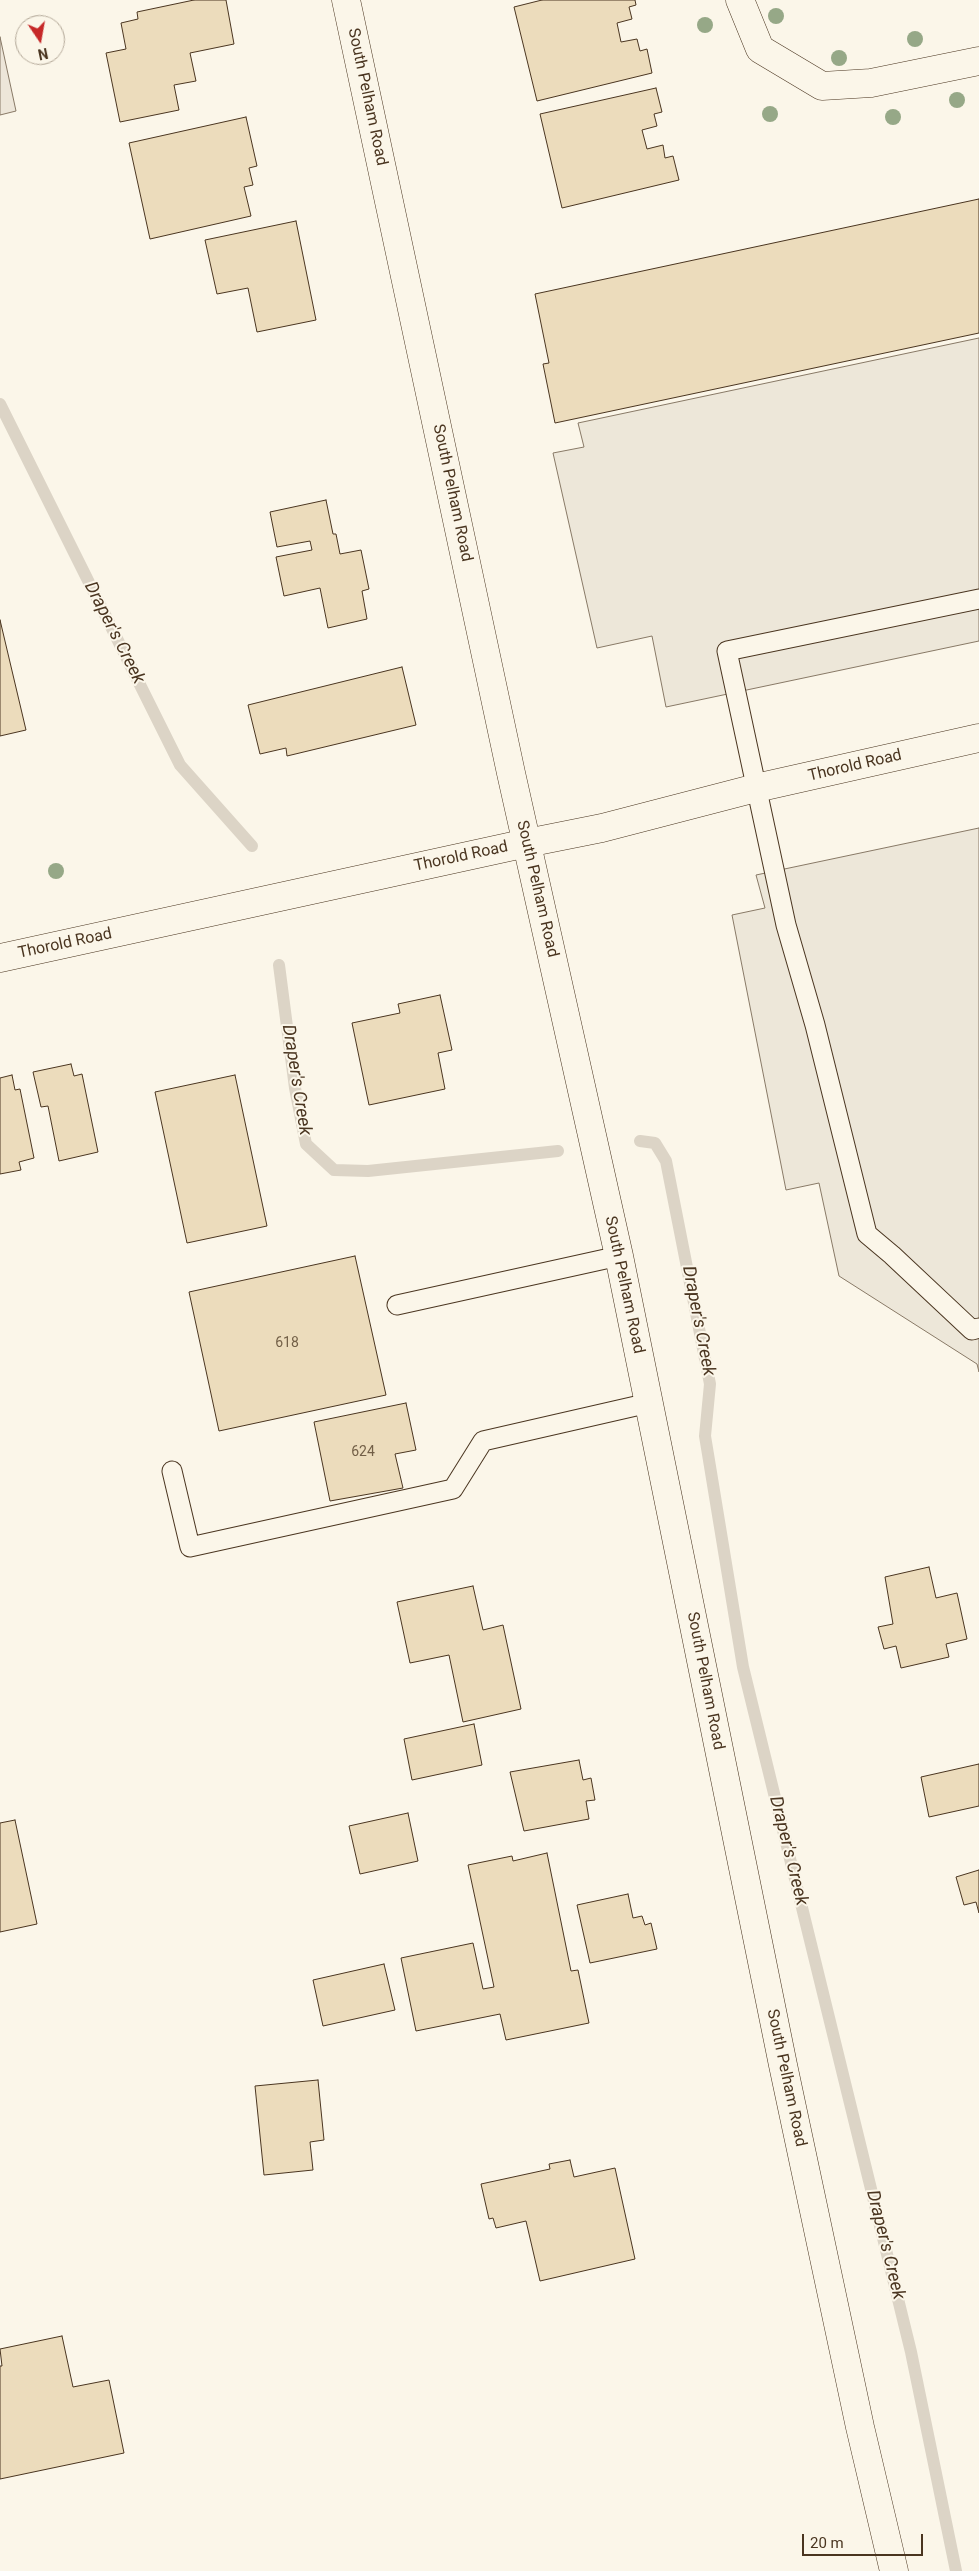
<!DOCTYPE html>
<style>
body{margin:0}
#map{position:relative;width:979px;height:2571px;overflow:hidden;background:#fbf6e9;font-family:Roboto,sans-serif}
canvas{display:block}
.north{position:absolute;left:15px;top:15px;width:50px;height:50px;box-sizing:border-box;background:#fbf6e9;border:1px solid #b4a999;border-radius:50%;rotate:168deg;font-size:14px;font-weight:700;line-height:20px;text-align:center;color:#4a3520}
.north::after{content:'';display:block;margin:auto;width:18px;height:22px;background:#c62828;clip-path:polygon(50% 0,100% 100%,50% 72%,0 100%)}
.scale{position:absolute;left:802px;top:2534px;width:121px;height:22px;box-sizing:border-box;border:2px solid #4a3520;border-top:0;padding-left:6px;font-size:15px;line-height:18px;white-space:nowrap;color:#4a3520;-webkit-text-stroke:4px #fbf6e9;paint-order:stroke}
</style>
<div id="map">
<canvas width="979" height="2571"></canvas>
<div class="north">N</div>
<div class="scale">20 m</div>
</div>
<script>
const ctx = document.querySelector('canvas').getContext('2d');
ctx.lineJoin = 'round';
function paint(path, color) { ctx.fillStyle = color; ctx.fill(path, 'evenodd'); }
const shape = rows => new Path2D(rows.map(r => 'M' + r).join(''));
function trace(path, color, width, dash) { ctx.strokeStyle = color; ctx.lineWidth = width; ctx.lineCap = dash ? 'butt' : 'round'; ctx.setLineDash(dash || []); ctx.stroke(path); }
function label(font, color, halo, rows, align = 'center') {
  ctx.font = font + ' Roboto,sans-serif'; ctx.lineWidth = 4; ctx.setLineDash([]); ctx.textBaseline = 'middle'; ctx.strokeStyle = halo; ctx.fillStyle = color; for (const [text, x, y, turn = 0] of rows) {
    ctx.save(); ctx.translate(x, y); ctx.rotate((+turn || 0) * Math.PI / 180); ctx.textAlign = isNaN(turn) ? turn : align; if (halo) ctx.strokeText(text, 0, 0); ctx.fillText(text, 0, 0); ctx.restore();
  }
}
const green = shape([
 [0,37,16,111,0,115,0,37]
]);
paint(green, '#ede6d9');
trace(green, '#887966', 1);
const parking = shape([
 [979,338,979,641,666,707,652,636,597,648,553,453,584,447,578,423,979,338],
 [979,828,979,1372,977,1364,839,1276,819,1183,786,1190,732,915,765,908,756,875,979,828]
]);
paint(parking, '#ede7d9');
trace(parking, '#887966', 1);
trace(shape([
 [0,404,180,765,252,846],
 [279,965,295,1088,306,1144,334,1170,368,1171,558,1151],
 [640,1141,655,1143,666,1161,710,1384,705,1436,743,1667,911,2352,956,2571]
]), '#dcd4c6', 12);
const building = shape([
 [194,0,226,0,234,44,190,53,196,81,174,85,179,110,120,122,106,53,126,49,121,23,138,19,137,12,194,0],
 [542,0,635,0,636,5,629,7,632,19,617,23,621,42,637,39,640,51,647,49,652,73,537,101,514,7,542,0],
 [656,88,662,112,654,114,657,126,642,130,647,149,663,145,665,158,673,156,679,180,562,208,540,114,656,88],
 [246,117,257,166,249,168,253,185,244,187,251,216,150,239,129,143,246,117],
 [979,199,979,333,555,423,543,364,549,363,535,294,979,199],
 [296,221,316,320,257,332,248,288,217,294,205,240,296,221],
 [326,500,333,534,336,534,340,554,361,550,369,589,362,591,367,619,328,628,320,588,284,596,276,557,312,550,310,541,277,547,270,512,326,500],
 [0,620,26,730,0,736,0,620],
 [402,667,416,725,287,756,286,748,260,754,248,705,402,667],
 [440,995,452,1050,438,1053,445,1089,369,1105,352,1023,400,1013,398,1004,440,995],
 [71,1064,74,1076,82,1074,98,1152,59,1161,48,1106,41,1107,33,1072,71,1064],
 [12,1075,15,1090,20,1089,34,1158,19,1162,21,1170,0,1174,0,1078,12,1075],
 [235,1075,267,1226,187,1243,155,1092,235,1075],
 [355,1256,386,1395,219,1431,189,1292,355,1256],
 [406,1403,416,1450,395,1454,403,1488,330,1501,314,1422,406,1403],
 [929,1567,936,1598,957,1593,967,1639,946,1644,949,1657,901,1668,896,1646,884,1649,878,1627,893,1624,885,1577,929,1567],
 [473,1586,483,1630,503,1625,521,1709,463,1722,449,1655,410,1663,397,1602,473,1586],
 [474,1724,482,1765,412,1780,404,1739,474,1724],
 [579,1760,583,1780,591,1778,595,1800,586,1801,589,1819,524,1831,510,1772,579,1760],
 [979,1764,979,1806,929,1817,921,1777,979,1764],
 [408,1813,418,1861,360,1874,349,1826,408,1813],
 [15,1820,37,1924,0,1932,0,1823,15,1820],
 [547,1853,571,1971,578,1970,589,2023,506,2040,500,2014,416,2031,401,1958,473,1943,483,1989,494,1987,468,1865,512,1856,513,1861,547,1853],
 [979,1870,979,1913,976,1902,964,1905,956,1877,979,1870],
 [628,1894,633,1918,642,1916,645,1925,651,1923,657,1949,590,1963,577,1905,628,1894],
 [384,1964,395,2010,323,2026,313,1980,384,1964],
 [318,2080,324,2140,310,2142,313,2170,264,2175,255,2086,318,2080],
 [570,2160,574,2177,615,2168,635,2259,540,2281,526,2221,496,2228,493,2218,489,2219,481,2184,550,2169,549,2164,570,2160],
 [62,2336,73,2387,109,2380,124,2453,0,2479,0,2366,2,2366,0,2349,62,2336]
]);
paint(building, '#ecdcbc');
trace(building, '#4a3520', 1);
const service = shape([
 [979,599,727,651,786,925,815,1025,867,1234,892,1255,972,1330,979,1328],
 [397,1305,619,1256],
 [172,1471,190,1547,453,1489,483,1441,649,1403]
]);
const minor = shape([
 [740,0,760,49,822,86,871,83,979,61],
 [527,843,602,828,756,788,979,738]
]);
const tertiary = shape([
 [0,958,527,843]
]);
const secondary = shape([
 [346,0,511,773,619,1256,783,2065,860,2427,894,2571]
]);
trace(service, '#4a3520', 21);
trace(minor, '#4a3520', 29);
trace(tertiary, '#4a3520', 29);
trace(secondary, '#4a3520', 29);
trace(service, '#fbf6e9', 19);
trace(minor, '#fbf6e9', 28);
trace(tertiary, '#fbf6e9', 28);
trace(secondary, '#fbf6e9', 28);
ctx.fillStyle = '#96a887';
for (const [x, y] of [
 [776,16],
 [705,25],
 [915,39],
 [839,58],
 [957,100],
 [770,114],
 [893,117],
 [56,871]
]) { ctx.beginPath(); ctx.arc(x, y, 8, 0, 2 * Math.PI); ctx.fill(); }
label('14px', '#725f47', null, [
 ["618",287,1343],
 ["624",363,1452]
]);
label('16px', '#4a3520', '#fbf6e9', [
 ["South Pelham Road",367,97,78],
 ["South Pelham Road",452,493,78],
 ["Thorold Road",855,766,-13],
 ["Thorold Road",461,857,-12],
 ["South Pelham Road",537,889,77],
 ["Thorold Road",65,944,-12],
 ["South Pelham Road",624,1285,78],
 ["South Pelham Road",705,1681,79],
 ["South Pelham Road",786,2078,78]
]);
label('italic 18px', '#4a3520', '#fbf6e9', [
 ["Draper's Creek",114,633,63],
 ["Draper's Creek",296,1080,81],
 ["Draper's Creek",698,1321,79],
 ["Draper's Creek",788,1851,76],
 ["Draper's Creek",885,2245,76]
]);
</script>
